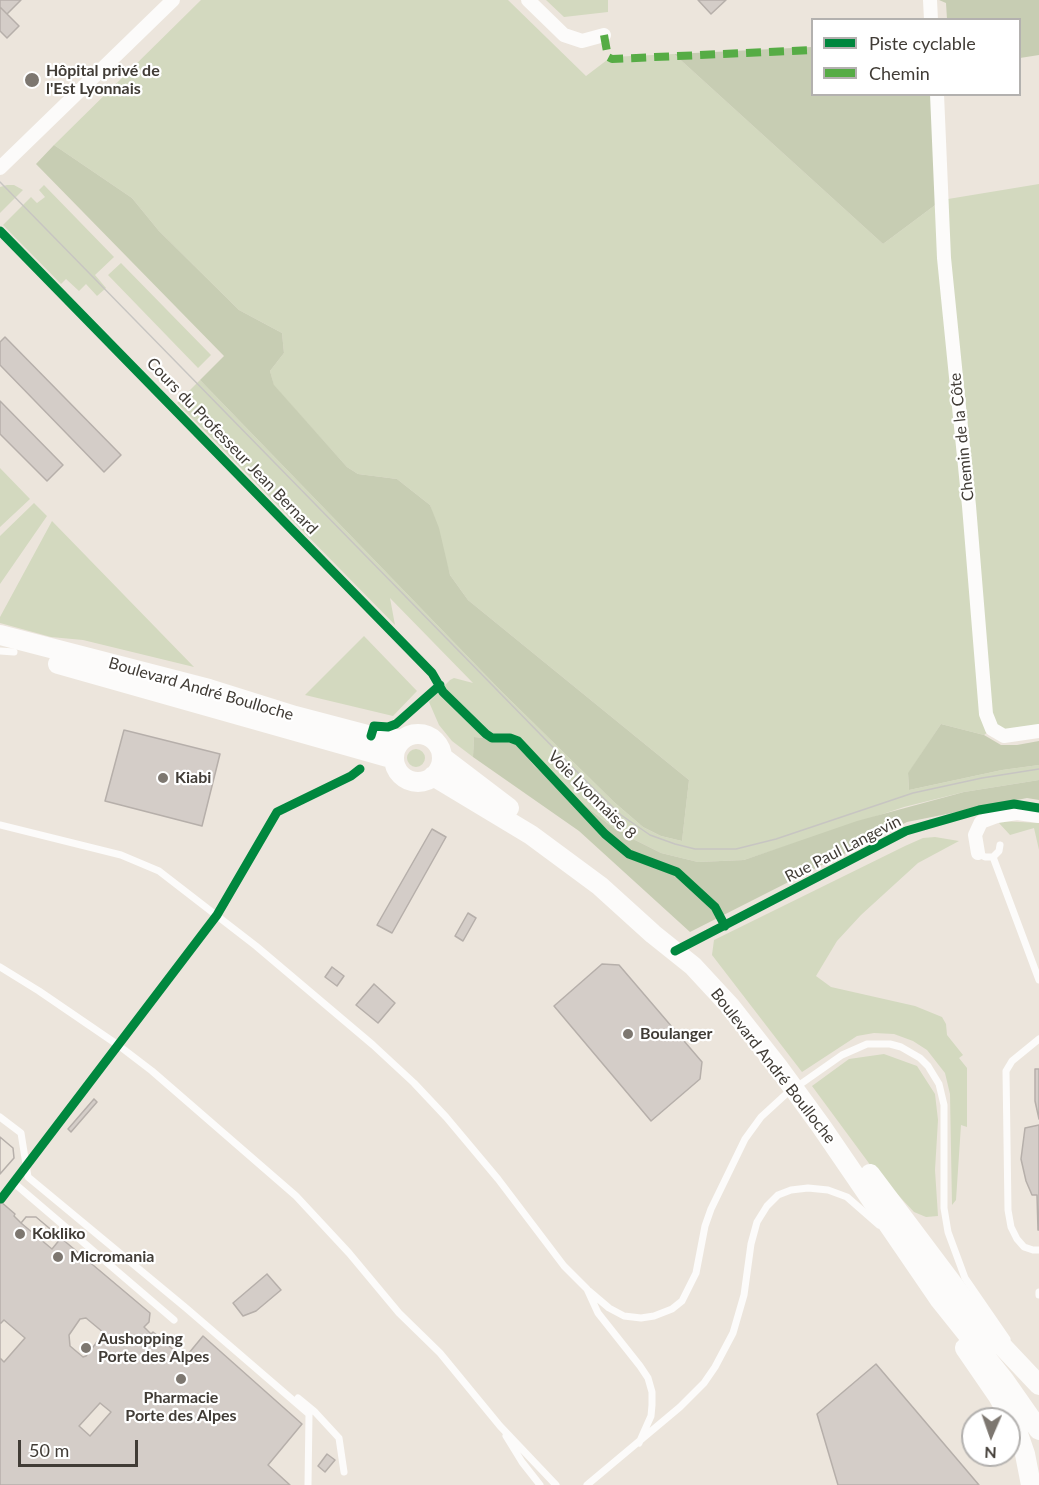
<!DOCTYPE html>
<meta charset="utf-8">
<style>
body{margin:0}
#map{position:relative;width:1039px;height:1485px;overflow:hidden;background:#ece5dc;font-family:Lato,sans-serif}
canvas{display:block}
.legend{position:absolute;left:811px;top:18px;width:210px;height:78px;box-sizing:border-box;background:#fff;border:2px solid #b3b1af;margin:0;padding:8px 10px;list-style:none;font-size:18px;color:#413c36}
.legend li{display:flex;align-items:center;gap:12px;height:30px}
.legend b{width:30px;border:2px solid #b3b1af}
.north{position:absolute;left:961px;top:1407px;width:60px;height:60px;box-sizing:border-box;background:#fff;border:2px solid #b3b1af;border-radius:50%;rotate:182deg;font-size:16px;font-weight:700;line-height:24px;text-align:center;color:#413c36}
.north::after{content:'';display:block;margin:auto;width:21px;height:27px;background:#7d7770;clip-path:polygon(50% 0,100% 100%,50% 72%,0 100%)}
.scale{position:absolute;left:18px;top:1440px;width:120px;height:27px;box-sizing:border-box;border:3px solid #413c36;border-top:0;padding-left:8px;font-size:18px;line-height:21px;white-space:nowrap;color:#413c36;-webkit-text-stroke:4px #fff;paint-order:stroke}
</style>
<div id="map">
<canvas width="1039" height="1485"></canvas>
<ul class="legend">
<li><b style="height:8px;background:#00873e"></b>Piste cyclable</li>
<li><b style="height:8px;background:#56ac45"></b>Chemin</li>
</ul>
<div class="north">N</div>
<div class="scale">50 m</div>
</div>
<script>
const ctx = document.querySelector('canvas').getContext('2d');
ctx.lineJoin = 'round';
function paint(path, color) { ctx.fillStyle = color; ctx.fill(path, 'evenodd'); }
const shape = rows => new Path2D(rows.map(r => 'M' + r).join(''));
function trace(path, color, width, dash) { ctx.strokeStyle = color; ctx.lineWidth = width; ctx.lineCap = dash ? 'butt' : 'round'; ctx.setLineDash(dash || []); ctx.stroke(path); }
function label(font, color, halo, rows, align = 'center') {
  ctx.font = font + ' Lato,sans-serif'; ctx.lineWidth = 4.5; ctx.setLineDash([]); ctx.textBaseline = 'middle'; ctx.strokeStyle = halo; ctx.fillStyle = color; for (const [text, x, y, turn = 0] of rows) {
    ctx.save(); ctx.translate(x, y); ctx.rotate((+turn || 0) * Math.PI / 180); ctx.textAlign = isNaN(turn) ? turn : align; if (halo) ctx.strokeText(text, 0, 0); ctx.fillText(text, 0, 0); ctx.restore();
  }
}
paint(shape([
 [201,0,508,0,586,76,611,57,674,54,883,244,942,200,1039,184,1039,731,992,729,984,735,941,724,908,774,909,790,1002,770,1039,765,1039,780,964,792,904,807,744,860,698,862,661,853,633,839,618,828,615,829,534,766,516,741,491,742,484,738,474,737,473,757,452,741,439,725,429,702,450,680,454,678,473,683,390,598,395,625,177,403,200,380,502,692,614,802,643,827,661,836,682,841,689,780,468,600,450,575,430,505,397,479,358,474,347,467,274,386,270,371,284,353,282,333,239,310,159,231,132,198,54,145],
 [546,0,608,0,608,12,564,17],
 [7,185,14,185,23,190,0,213,0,187],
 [44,185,114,257,95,275,106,288,97,296,86,284,79,291,66,279,61,284,3,225,31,197,37,203,45,197,39,190],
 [121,263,211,355,198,368,108,275],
 [0,468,30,499,0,527],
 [34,503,47,516,0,584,0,536],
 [52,521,194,667,83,640,51,637,0,623,0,617],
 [364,636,417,691,393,716,305,695],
 '407 758a9 9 0 1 1 18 0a9 9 0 1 1-18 0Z',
 [1000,821,1039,823,1039,850,1034,828,1010,835,999,823],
 [935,837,959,841,918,863,861,915,837,941,816,976,831,987,915,1006,942,1017,946,1024,947,1035,963,1055,959,1058,967,1068,967,1127,961,1125,956,1200,952,1205,950,1094,945,1073,927,1050,913,1041,894,1034,874,1033,857,1036,802,1072,712,955,714,940,905,846,923,838],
 [884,1054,917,1066,935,1094,938,1120,935,1170,938,1216,926,1217,914,1212,871,1166,812,1086,849,1059]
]), '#d3d9bf');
paint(shape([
 [939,0,1039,0,1039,55,1020,58,1020,20,947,19,946,3],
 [812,47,812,94,937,95,942,200,883,244,674,54],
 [54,145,132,198,159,231,239,310,282,333,284,353,270,371,274,385,347,467,358,474,397,479,430,505,439,528,450,575,468,600,689,780,682,841,661,836,643,827,614,802,502,692,200,380,224,356,36,164],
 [941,724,984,735,1001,745,1017,745,1039,741,1039,765,1002,770,909,790,908,773],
 [474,737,484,738,491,742,516,741,534,766,615,829,617,828,633,839,661,853,698,862,744,860,857,821,964,792,1039,780,1039,800,1027,798,907,822,690,932,579,831,473,757]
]), '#c7cdb3');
const building = shape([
 [0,0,21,0,7,14,0,7,0,0],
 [698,0,726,0,711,14,698,0],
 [0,7,19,26,7,38,0,31,0,7],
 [5,337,121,455,104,472,0,365,0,342,5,337],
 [0,401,63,465,47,481,0,434,0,401],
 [124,730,220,754,202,826,105,801,124,730],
 [432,829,446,837,392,933,377,925,432,829],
 [468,913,476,918,463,941,455,936,468,913],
 [602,964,619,965,702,1062,700,1079,651,1121,554,1006,602,964],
 [332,967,344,976,337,986,325,977,332,967],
 [374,984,395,1003,378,1023,356,1005,374,984],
 [1035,1069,1039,1069,1039,1119,1035,1101,1035,1069],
 [94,1099,97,1102,71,1132,68,1129,94,1099],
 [1039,1125,1039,1230,1038,1230,1037,1195,1032,1195,1026,1181,1021,1159,1025,1128,1039,1125],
 [0,1137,13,1148,14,1158,0,1174,0,1137],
 [0,1137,13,1148,14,1158,0,1174,0,1137],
 [0,1201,15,1214,14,1216,21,1223,26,1217,36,1217,150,1313,149,1322,144,1327,151,1334,153,1332,184,1359,203,1336,302,1424,268,1465,290,1485,0,1485,0,1201],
 [26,1217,36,1217,61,1238,52,1249,21,1223,26,1217],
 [267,1274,281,1290,256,1311,243,1316,233,1303,267,1274],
 [86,1318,104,1333,86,1356,83,1357,70,1346,69,1335,80,1319,86,1318],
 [4,1320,25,1338,4,1362,0,1358,0,1324,4,1320],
 [876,1364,979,1485,838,1485,817,1414,876,1364],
 [100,1403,111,1412,90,1436,79,1426,100,1403],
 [327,1454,335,1460,325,1472,318,1466,327,1454]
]);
paint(building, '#d4cdc8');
trace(building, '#b6afaa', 1.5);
trace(shape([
 [0,651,14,652],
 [0,825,121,855,159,871,256,946,373,1045,414,1083,446,1117,498,1179,564,1266,587,1289,598,1313,640,1366,648,1378,652,1392,652,1405,651,1416,639,1443],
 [978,853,985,857,993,857,999,851,1000,845],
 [993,857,1039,980],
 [0,967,39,991,118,1045,152,1071,296,1196,349,1253,399,1313,440,1353,500,1426,556,1485],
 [1039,1039,1012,1061,1006,1071,1008,1210,1011,1227,1017,1239,1024,1247,1033,1250,1039,1250],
 [0,1117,21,1133,28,1177,186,1308,309,1414,308,1485],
 [14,1183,174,1320],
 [589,1291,609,1308,624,1316,641,1318,654,1316,672,1309,682,1301,696,1273,705,1226,711,1209,745,1139,761,1117,785,1095,842,1055,867,1044,890,1044,901,1047,920,1058,928,1066,939,1084,944,1105,944,1208,948,1232,965,1278,1007,1339],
 [1039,1292,1039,1295],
 [298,1398,315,1412,339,1438,344,1472],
 [506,1436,522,1462,540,1485],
 [587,1485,680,1407,704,1383,715,1367,733,1333,744,1295,751,1244,757,1222,767,1206,778,1195,791,1190,808,1188,828,1190,847,1197,879,1225]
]), '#fcfbfa', 7);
trace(shape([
 [528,0,564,35,582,41,604,35],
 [930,0,931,20],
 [937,94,944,258,969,506,986,714,992,729,1004,736,1039,731],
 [0,168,173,0],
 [978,853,975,835,981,822,997,816,1017,813,1039,816]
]), '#fcfbfa', 14);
trace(shape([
 [0,635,209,689,295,716,371,736,402,740],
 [58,664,394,759],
 '394 758a24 24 0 1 1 48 0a24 24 0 1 1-48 0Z',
 [442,757,509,808],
 [433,776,531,835,600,886,653,934,693,966,730,1006,778,1067,821,1126,940,1300,1004,1380,1039,1430],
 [870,1174,988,1331,1039,1385],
 [965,1348,998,1396,1016,1428,1025,1454,1031,1485]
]), '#fcfbfa', 20);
trace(shape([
 [0,182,587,782,621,815,650,835,675,844,695,849,736,849,776,839,913,793,982,778,1039,769]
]), '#c7c5c2', 1.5);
trace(shape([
 [604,35,608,57,612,59,812,50]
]), '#56ac45', 8, [15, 8]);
trace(shape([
 [0,231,432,673,443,692,486,734,492,738,510,738,518,741,605,834,629,854,677,872,715,907,725,926],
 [371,736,374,726,388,727,396,724,440,685],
 [675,951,906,831,979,810,1014,804,1039,808],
 [1,1199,217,915,277,812,351,776,360,769]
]), '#00873e', 9);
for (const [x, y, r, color] of [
 [32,80,8,"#7d7770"],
 [163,778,6,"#7d7770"],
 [628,1034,6,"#7d7770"],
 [20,1234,6,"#7d7770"],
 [58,1257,6,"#7d7770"],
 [86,1348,6,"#7d7770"],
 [181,1379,6,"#7d7770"]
]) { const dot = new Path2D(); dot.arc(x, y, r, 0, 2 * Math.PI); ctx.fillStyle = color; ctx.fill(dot); trace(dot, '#fff', 2); }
label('bold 16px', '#413c36', '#fff', [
 ["Hôpital privé de",46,71],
 ["l'Est Lyonnais",46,89],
 ["Kiabi",175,778],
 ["Boulanger",640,1034],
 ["Kokliko",32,1234],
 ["Micromania",70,1257],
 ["Aushopping",98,1339],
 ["Porte des Alpes",98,1357],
 ["Pharmacie",181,1398,"center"],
 ["Porte des Alpes",181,1416,"center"]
], 'left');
label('16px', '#413c36', '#fff', [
 ["Chemin de la Côte",962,437,-96],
 ["Cours du Professeur Jean Bernard",232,446,46],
 ["Boulevard André Boulloche",201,689,16],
 ["Voie Lyonnaise 8",592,795,45],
 ["Rue Paul Langevin",843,849,-27],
 ["Boulevard André Boulloche",773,1066,52]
]);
</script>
